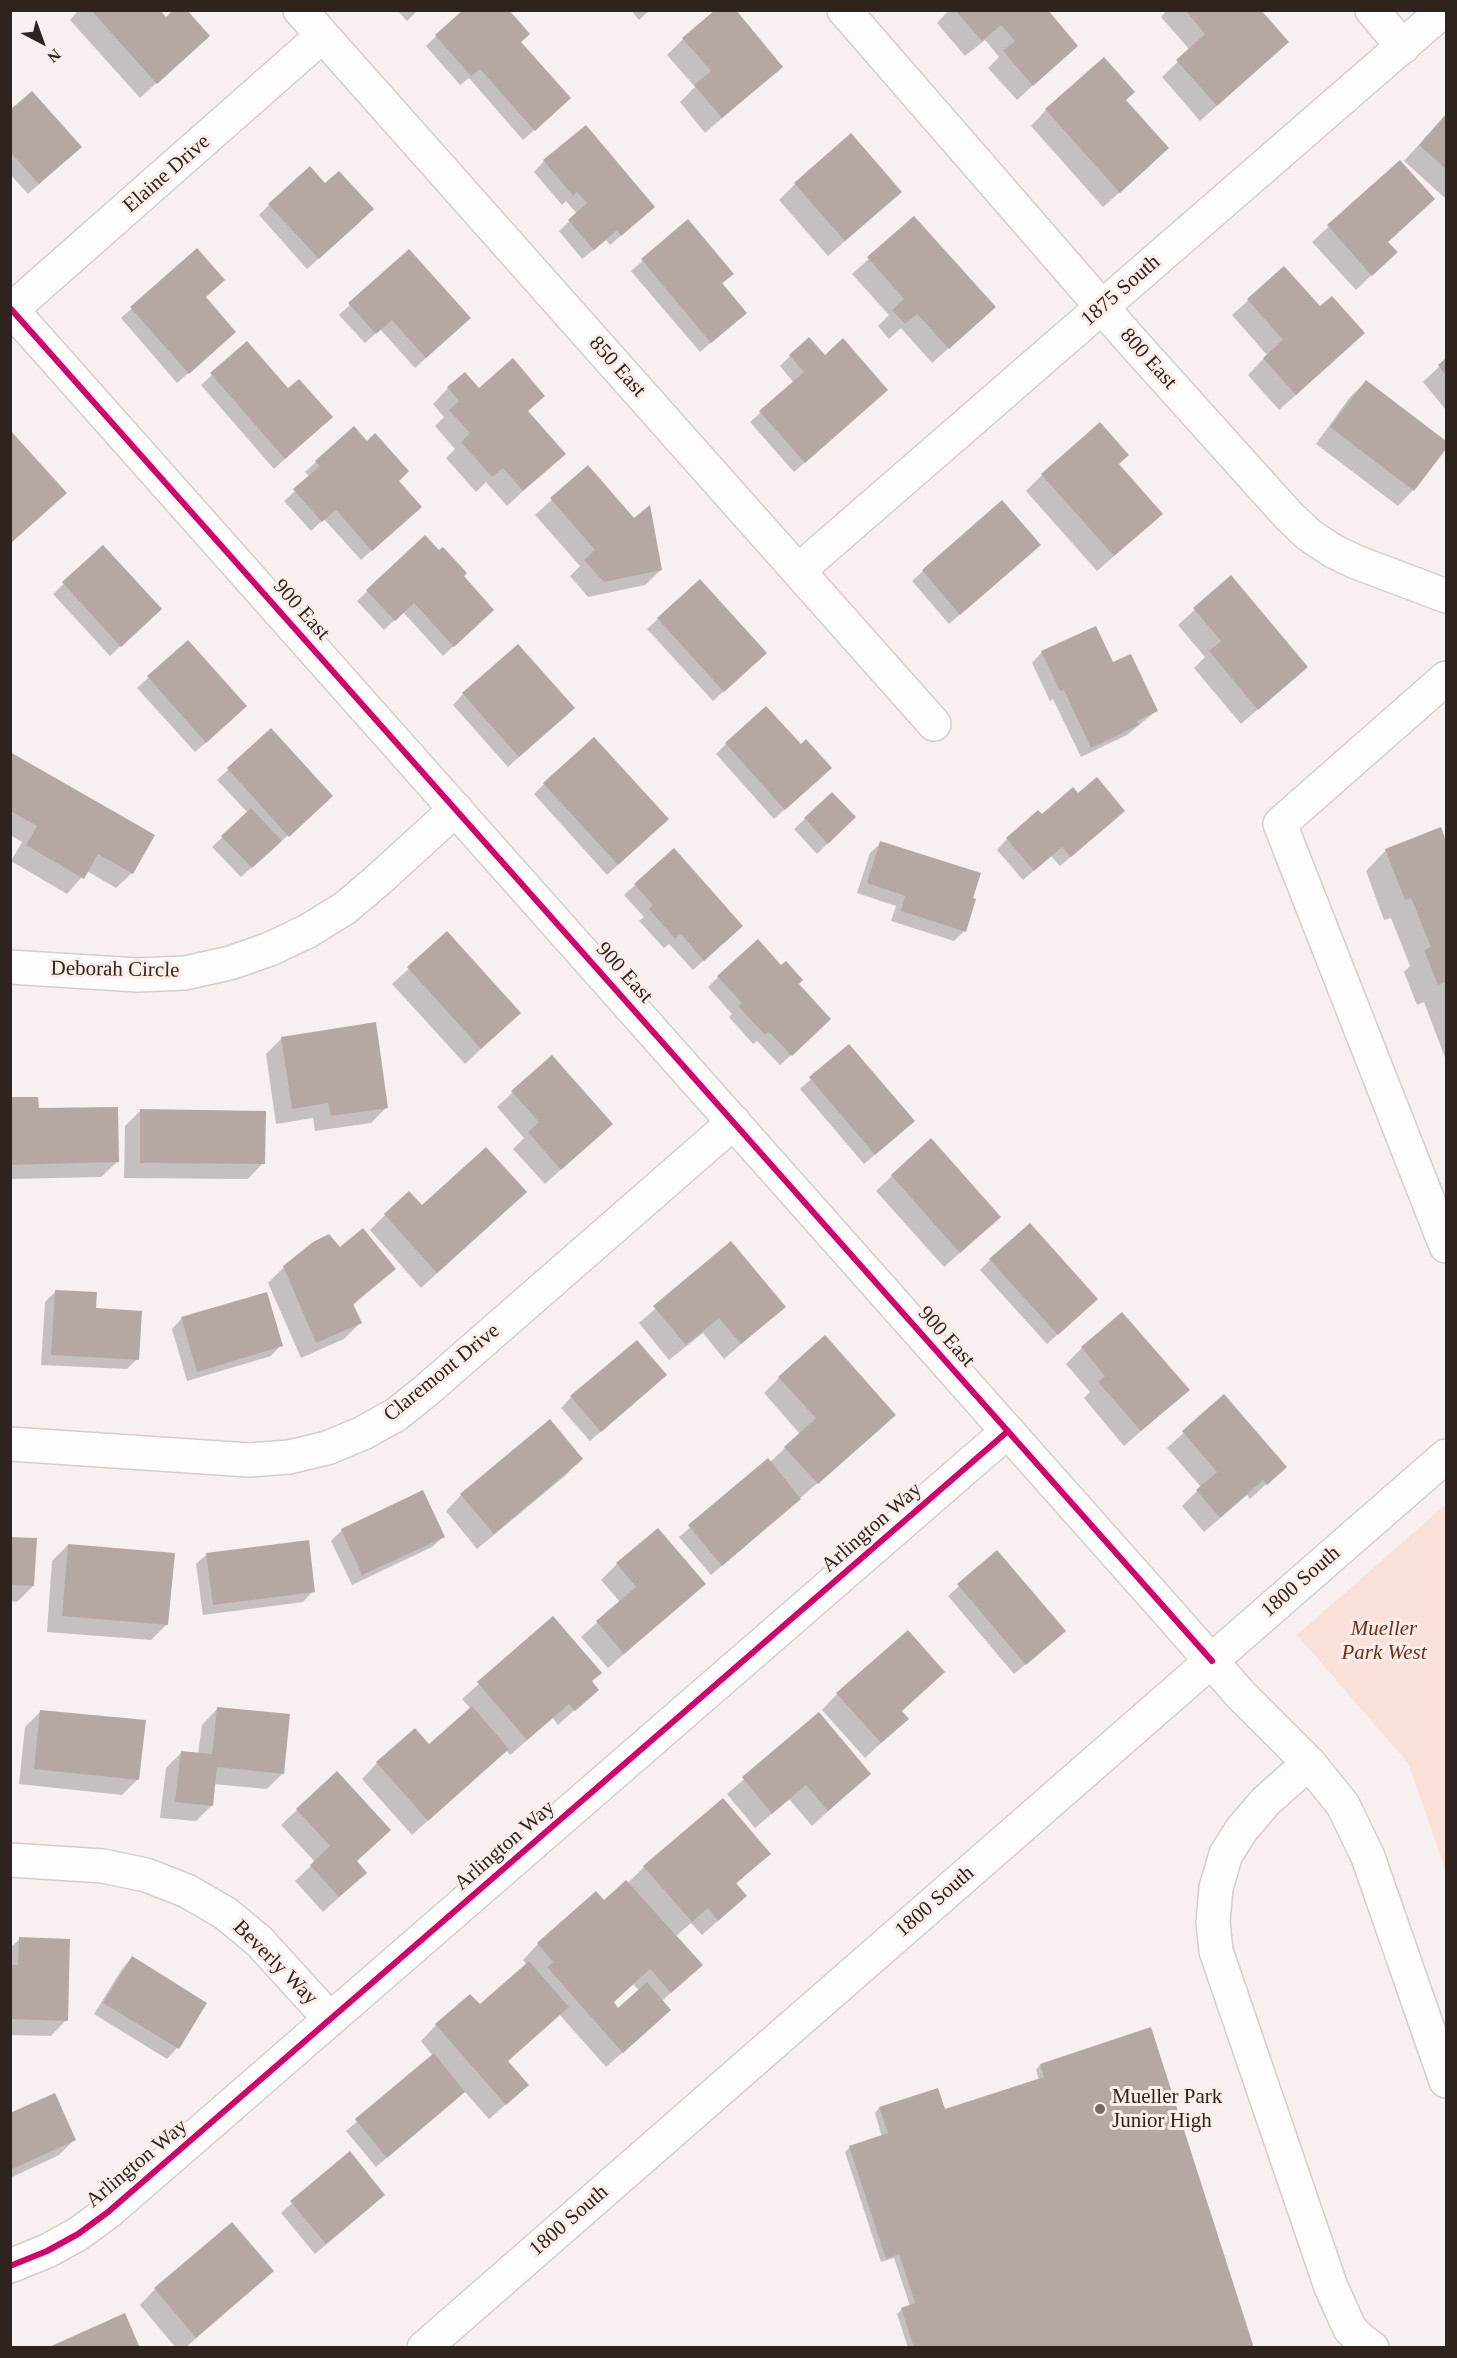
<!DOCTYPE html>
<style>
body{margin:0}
#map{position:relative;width:1457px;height:2358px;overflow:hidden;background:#f7f0ee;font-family:"Times New Roman",serif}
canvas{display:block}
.frame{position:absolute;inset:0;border:12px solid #2e231f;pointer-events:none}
.north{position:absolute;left:12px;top:12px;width:60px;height:60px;-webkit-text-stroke:4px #fbeeea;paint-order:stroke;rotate:139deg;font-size:16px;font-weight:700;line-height:24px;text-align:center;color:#2e231f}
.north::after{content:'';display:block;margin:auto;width:21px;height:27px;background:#2e231f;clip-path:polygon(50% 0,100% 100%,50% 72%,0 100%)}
</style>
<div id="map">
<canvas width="1457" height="2358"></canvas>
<div class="frame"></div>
<div class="north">N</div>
</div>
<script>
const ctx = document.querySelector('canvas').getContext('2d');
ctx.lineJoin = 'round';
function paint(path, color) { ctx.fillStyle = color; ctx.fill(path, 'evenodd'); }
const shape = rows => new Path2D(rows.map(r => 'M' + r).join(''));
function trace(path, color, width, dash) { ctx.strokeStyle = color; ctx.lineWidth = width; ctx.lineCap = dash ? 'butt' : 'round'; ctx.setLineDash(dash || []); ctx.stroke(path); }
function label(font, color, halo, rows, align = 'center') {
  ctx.font = font + ' "Times New Roman",serif'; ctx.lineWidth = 6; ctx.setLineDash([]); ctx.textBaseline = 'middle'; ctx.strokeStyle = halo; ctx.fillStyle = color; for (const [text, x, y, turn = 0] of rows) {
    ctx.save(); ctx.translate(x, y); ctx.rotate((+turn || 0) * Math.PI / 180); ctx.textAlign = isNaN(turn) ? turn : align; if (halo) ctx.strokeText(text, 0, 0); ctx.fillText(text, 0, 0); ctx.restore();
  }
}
paint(shape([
 [1446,1504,1446,1871,1408,1763,1297,1635]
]), '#f9e0d9');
paint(shape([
 [79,10,158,10,166,19,208,36,140,98,70,20],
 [397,10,418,10,407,21],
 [631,10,650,10,639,20],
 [949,10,1046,10,1076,46,1017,100,988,68,999,57,985,40,965,56,937,23],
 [1167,10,1259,10,1271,57,1200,121,1162,77,1190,50,1161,17],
 [436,36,519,42,558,109,523,140,469,78,460,85,426,46],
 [683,39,781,67,705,133,680,102,695,87,667,55],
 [1125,100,1152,164,1103,207,1031,126,1046,110],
 [10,112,69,157,28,194,10,174],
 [1446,115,1446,199,1404,161],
 [544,161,643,217,610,245,606,240,582,259,559,231,577,214,566,201,562,205,534,172],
 [1399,162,1387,242,1380,267,1356,290,1312,242],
 [795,184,884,207,828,256,779,200],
 [269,205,362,220,307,269,259,215],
 [914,218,978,322,932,363,901,328,889,339,878,326,889,315,852,274],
 [688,221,732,274,721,285,734,323,700,352,631,271],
 [197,250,204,298,224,342,177,383,121,318],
 [409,251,459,328,415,368,380,329,365,343,339,315],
 [1284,268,1320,308,1347,349,1279,410,1248,375,1267,355,1232,315],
 [247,343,320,427,274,469,201,385],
 [790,356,825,357,876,400,794,472,750,422,794,383,780,366],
 [1446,360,1446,410,1423,382],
 [1366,382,1446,443,1446,446,1413,490,1398,506,1316,444,1350,397],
 [448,388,479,390,527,412,564,453,507,506,486,482,476,492,446,458,455,449,435,426,444,417,433,404],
 [316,462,397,481,420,507,361,560,324,519,311,531,284,501,310,477,305,472],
 [1117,464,1145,529,1097,571,1026,491,1042,475],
 [588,467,661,570,645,585,588,597,570,576,580,566,535,515],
 [424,537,462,576,482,620,443,656,403,612,384,630,357,601],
 [103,547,149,619,110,656,53,594],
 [1029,555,949,624,912,581,923,571],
 [1231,577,1306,667,1241,724,1194,668,1205,657,1178,625],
 [658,619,755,663,713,701,647,629],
 [187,642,235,717,195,752,137,688],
 [1042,652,1112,664,1156,711,1127,735,1081,757,1053,699,1050,701,1032,663],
 [463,694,562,718,508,767,453,705],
 [271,730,321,806,241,877,212,847,248,813,217,780],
 [726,744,820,778,774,819,716,754],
 [10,754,132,873,116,888,87,871,67,894,11,861,22,842,10,835],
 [544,784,657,829,607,875,534,794],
 [832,794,854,817,817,854,794,829],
 [1113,821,1060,866,1051,856,1023,880,997,850,1007,839],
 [1446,838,1446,1060,1424,1002,1417,1005,1404,972,1410,966,1391,918,1384,920,1366,871,1386,850,1444,840],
 [881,843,964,931,954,941,891,921,896,906,857,893,870,853],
 [674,850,731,936,693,970,669,944,664,948,639,921,644,917,624,895],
 [447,934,519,1013,465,1064,392,984],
 [718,977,797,984,819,1029,780,1065,757,1041,753,1044,729,1017,732,1014,708,987],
 [282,1038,387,1107,371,1123,315,1131,313,1118,276,1124,266,1054],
 [848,1046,902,1131,864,1164,800,1089],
 [513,1092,611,1124,545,1184,513,1149,524,1138,497,1107],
 [10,1099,37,1110,117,1162,101,1177,10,1179],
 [141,1110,263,1163,248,1179,124,1178,125,1126],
 [892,1176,983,1232,944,1267,876,1191],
 [509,1208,421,1288,370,1230,385,1215],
 [731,1243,784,1307,724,1359,703,1333,669,1360,639,1323],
 [340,1249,394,1269,352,1306,360,1323,344,1339,301,1358,268,1283,284,1267],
 [990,1260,1086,1309,1047,1344,980,1270],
 [56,1291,94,1310,137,1359,127,1369,41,1365,45,1302],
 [182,1318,281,1345,271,1356,187,1381,172,1329],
 [1082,1348,1188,1390,1124,1446,1084,1398,1090,1392,1066,1364],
 [779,1378,879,1430,711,1575,679,1537,767,1460,769,1463,800,1434,764,1393],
 [655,1385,590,1441,561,1408,571,1397],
 [1224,1396,1285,1467,1250,1499,1247,1495,1204,1532,1182,1506,1201,1487,1167,1448],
 [581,1459,566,1475,477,1549,446,1511,461,1495],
 [342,1530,443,1537,432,1547,352,1585,331,1541],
 [10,1538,33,1586,17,1602,10,1601],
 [68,1545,167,1624,151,1640,47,1632,52,1561],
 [997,1552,1053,1641,1014,1674,948,1596],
 [207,1554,313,1591,303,1602,203,1615,196,1564],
 [617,1564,704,1584,608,1668,581,1637,620,1602,601,1580],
 [553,1618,597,1690,558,1725,553,1718,510,1755,506,1750,412,1835,362,1779,377,1763,429,1746,471,1709,462,1699],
 [837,1694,901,1712,907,1719,865,1758,822,1710],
 [217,1709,283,1773,267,1789,213,1784,211,1806,196,1821,160,1818,166,1768,182,1752,198,1754,202,1725],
 [41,1711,138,1779,122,1795,19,1784,25,1727],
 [819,1714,869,1774,812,1826,789,1799,755,1828,727,1794],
 [297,1810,355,1862,349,1888,323,1912,295,1881,315,1862,281,1825],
 [769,1854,736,1884,745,1896,729,1911,702,1935,691,1923,675,1937,700,1965,662,2001,654,2025,606,2067,559,2014,507,2062,511,2100,489,2119,464,2091,376,2167,346,2131,433,2056,421,2041,436,2025,479,2006,527,1965,523,1960,538,1944,603,1902,627,1884,644,1867],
 [633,1984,640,1991,618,2010,612,2003],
 [20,1939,66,2020,51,2036,10,2035,10,1948],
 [132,1958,205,2003,177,2048,167,2059,94,2014,122,1969],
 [1040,2065,1253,2348,908,2348,897,2314,902,2309,910,2306,894,2258,881,2262,845,2152,850,2147,882,2137,875,2113,879,2108,944,2111,1039,2080,1036,2070],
 [10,2115,75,2139,59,2155,10,2178],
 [349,2153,373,2205,315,2254,281,2213],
 [272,2271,185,2348,176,2348,140,2305,155,2289]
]), '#0003');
paint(shape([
 [91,10,160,10,166,17,173,10,187,10,210,36,157,84],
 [463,10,509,10,530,34,521,42,571,98,535,131,480,69,471,76,435,35],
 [715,10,736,10,783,67,722,118,694,85,711,71,682,38],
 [955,10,1048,10,1078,46,1033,86,1003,51,1015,41,1001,25,982,41],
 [1185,10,1261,10,1289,42,1217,106,1176,60,1205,34],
 [1104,57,1135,92,1126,100,1169,148,1120,193,1045,109],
 [32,91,82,147,39,184,10,152,10,110],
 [1446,114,1446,169,1419,145],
 [586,125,655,207,621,236,617,230,594,250,568,220,587,203,577,192,573,196,543,160],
 [851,133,902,192,845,241,794,183],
 [1400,160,1435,199,1388,242,1398,252,1372,276,1327,225],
 [310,166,325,183,339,171,374,209,319,259,268,204],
 [914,216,996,307,949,349,917,314,905,324,892,310,904,299,867,257],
 [688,219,734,274,722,283,747,313,711,343,641,259],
 [197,248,225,280,206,297,236,332,189,374,130,307],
 [409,249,471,318,426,358,392,320,376,334,348,303],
 [1284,266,1320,306,1332,296,1365,333,1296,395,1263,358,1283,340,1247,299],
 [809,337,825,355,843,338,888,390,805,463,759,411,804,372,789,355],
 [247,341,288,388,299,379,333,417,285,459,210,373],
 [513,358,545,396,528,411,566,454,523,491,503,468,492,477,461,442,470,433,449,410,459,401,447,387,465,372,479,388],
 [1446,358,1446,376,1438,365],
 [1366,380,1446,441,1446,449,1414,491,1330,427],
 [1100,422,1129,455,1119,464,1163,514,1114,556,1041,474],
 [354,426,367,441,375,433,409,471,399,481,422,507,372,551,336,510,322,522,293,489,320,466,315,461],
 [10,430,67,493,10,544],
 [588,465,634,518,650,505,662,570,604,582,584,560,595,550,550,498],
 [1002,500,1041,545,960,615,922,570],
 [425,535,439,550,443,547,467,573,464,576,494,610,454,647,414,603,395,621,366,590],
 [103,545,162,609,121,647,62,582],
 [1231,575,1308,667,1258,710,1209,651,1221,641,1193,608],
 [700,579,767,653,724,692,657,618],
 [1096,626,1113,662,1131,654,1158,711,1137,721,1139,725,1091,748,1064,690,1060,691,1041,651],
 [188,640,247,706,206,743,147,676],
 [518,644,575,708,519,757,462,693],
 [766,706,801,744,806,739,832,768,785,810,725,743],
 [271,728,333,796,289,837,227,768],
 [594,737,669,819,618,865,543,783],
 [10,752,155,835,133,874,98,854,84,879,26,845,37,826,10,811],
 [1097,777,1125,811,1071,857,1062,847,1034,871,1006,838,1038,810,1042,814,1073,787,1078,793],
 [832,792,856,817,828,844,804,818],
 [251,808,282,841,252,868,221,836],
 [1441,827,1446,841,1446,987,1445,982,1438,985,1424,950,1431,947,1411,898,1405,900,1385,849],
 [880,841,981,873,973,898,976,899,966,932,901,911,905,896,867,883],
 [674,848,743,926,704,961,681,934,675,939,649,909,653,905,634,884],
 [447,931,521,1013,481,1049,407,967],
 [758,939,781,965,786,961,803,980,799,984,831,1019,792,1056,769,1032,765,1035,738,1006,742,1003,717,976],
 [376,1022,388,1108,331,1116,328,1103,292,1109,281,1037],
 [849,1044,915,1121,875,1155,809,1077],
 [552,1055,613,1124,561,1170,528,1132,539,1122,511,1091],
 [10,1097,38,1097,39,1108,118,1107,119,1162,10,1165],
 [140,1109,266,1111,265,1164,140,1163],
 [931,1138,1001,1217,960,1253,891,1175],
 [486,1147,527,1192,437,1273,384,1214,409,1191,422,1205],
 [1030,1223,1098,1299,1058,1335,989,1259],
 [363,1228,396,1269,353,1304,362,1323,316,1343,283,1266,313,1242,329,1234,340,1247],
 [731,1241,786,1307,741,1344,719,1318,686,1345,653,1306],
 [55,1290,97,1292,96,1308,142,1311,139,1360,51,1355],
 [267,1292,283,1346,197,1372,181,1317],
 [1122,1312,1190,1390,1141,1431,1098,1382,1105,1376,1081,1347],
 [825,1335,896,1415,818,1484,784,1447,816,1418,778,1377],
 [637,1340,667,1375,601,1432,570,1396],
 [1224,1394,1287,1467,1267,1485,1263,1480,1220,1518,1196,1490,1217,1472,1182,1431],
 [550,1419,583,1459,494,1534,460,1494],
 [768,1458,801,1499,722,1566,688,1525],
 [423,1490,445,1537,362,1575,341,1529],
 [658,1528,706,1584,624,1654,596,1621,636,1587,616,1563],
 [10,1537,37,1538,34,1586,10,1585],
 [309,1540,315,1592,213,1605,206,1553],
 [68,1544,175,1553,168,1625,62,1616],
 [997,1550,1066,1631,1026,1665,957,1584],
 [553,1616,602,1673,592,1681,599,1690,575,1711,569,1704,527,1740,477,1682],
 [908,1630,945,1672,902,1711,909,1719,881,1743,836,1693],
 [472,1706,509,1749,428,1821,376,1762,415,1728,429,1744],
 [217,1707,290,1714,284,1774,217,1767,213,1806,175,1802,181,1751,212,1754],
 [40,1710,146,1720,139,1780,34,1769],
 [819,1712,871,1774,828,1811,806,1785,772,1814,742,1777],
 [337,1771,391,1830,357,1861,367,1873,339,1897,310,1865,330,1846,296,1809],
 [723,1798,771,1854,736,1883,747,1896,718,1921,708,1908,692,1922,643,1866],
 [626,1880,703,1965,671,1993,650,1969,614,2002,618,2008,647,1982,671,2010,623,2053,547,1967,553,1962,537,1943,596,1891,604,1900],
 [19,1937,70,1939,68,2021,10,2019,10,1965,18,1965],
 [132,1956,207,2003,179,2049,103,2003],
 [529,1961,569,2007,508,2061,529,2085,506,2105,435,2024,470,1994,480,2004],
 [1151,2027,1254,2348,914,2348,901,2308,915,2303,899,2254,886,2259,849,2146,888,2133,879,2107,938,2088,945,2109,1044,2077,1040,2064],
 [434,2053,465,2092,387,2158,355,2119],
 [55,2093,76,2140,10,2170,10,2113],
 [350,2151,385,2195,326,2244,290,2201],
 [232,2222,274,2271,196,2338,154,2288],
 [125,2313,140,2348,47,2348,78,2334]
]), '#b5a8a4');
const minor = shape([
 [300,10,934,724],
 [844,10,1128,337,1288,515,1309,535,1333,551,1356,562,1446,596],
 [1372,10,1403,47],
 [10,308,1169,1613,1241,1695,1309,1763,1343,1805,1368,1857,1446,2081],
 [10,311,322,36],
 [798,571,1444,10],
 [1446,678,1280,824,1446,1246],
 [10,967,137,975,185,973,230,963,270,949,308,931,345,908,377,881,456,809],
 [10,1444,249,1460,289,1457,327,1448,363,1433,397,1414,428,1389,734,1122],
 [1309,1763,1266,1801,1242,1829,1226,1854,1216,1888,1213,1922,1216,1951,1331,2287,1350,2329,1361,2340,1372,2348],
 [10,1860,103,1866,146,1875,187,1891,225,1913,259,1941,330,2019],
 [10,2266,47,2251,78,2234,108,2212,1008,1431]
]);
const major = shape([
 [424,2348,1446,1456]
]);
trace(minor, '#d6cdcb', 36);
trace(major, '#d6cdcb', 36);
trace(minor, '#fefdfc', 33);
trace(major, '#fefdfc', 33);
trace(shape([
 [10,308,1212,1661],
 [10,2266,47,2251,78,2234,108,2212,1008,1431]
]), '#d6006c', 6);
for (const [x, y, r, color] of [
 [1100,2109,6,"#746b67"]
]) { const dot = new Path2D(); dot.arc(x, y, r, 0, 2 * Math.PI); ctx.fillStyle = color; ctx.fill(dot); trace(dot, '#fbeeea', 2); }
label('21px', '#2e231f', '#fbeeea', [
 ["Elaine Drive",167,174,-41],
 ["1875 South",1121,291,-41],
 ["800 East",1148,359,48],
 ["850 East",617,367,48],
 ["900 East",301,610,48],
 ["Deborah Circle",115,970,1],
 ["900 East",624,973,48],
 ["900 East",946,1337,48],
 ["Claremont Drive",442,1373,-39],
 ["Arlington Way",872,1528,-41],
 ["1800 South",1301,1582,-41],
 ["Arlington Way",505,1846,-41],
 ["1800 South",935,1902,-41],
 ["Beverly Way",275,1963,45],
 ["Arlington Way",137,2164,-40],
 ["1800 South",569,2221,-41]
]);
label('italic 21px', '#722d1a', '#fbeeea', [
 ["Mueller",1384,1629],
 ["Park West",1384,1653]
]);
label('21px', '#2e231f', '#fbeeea', [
 ["Mueller Park",1112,2097],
 ["Junior High",1112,2121]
], 'left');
</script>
